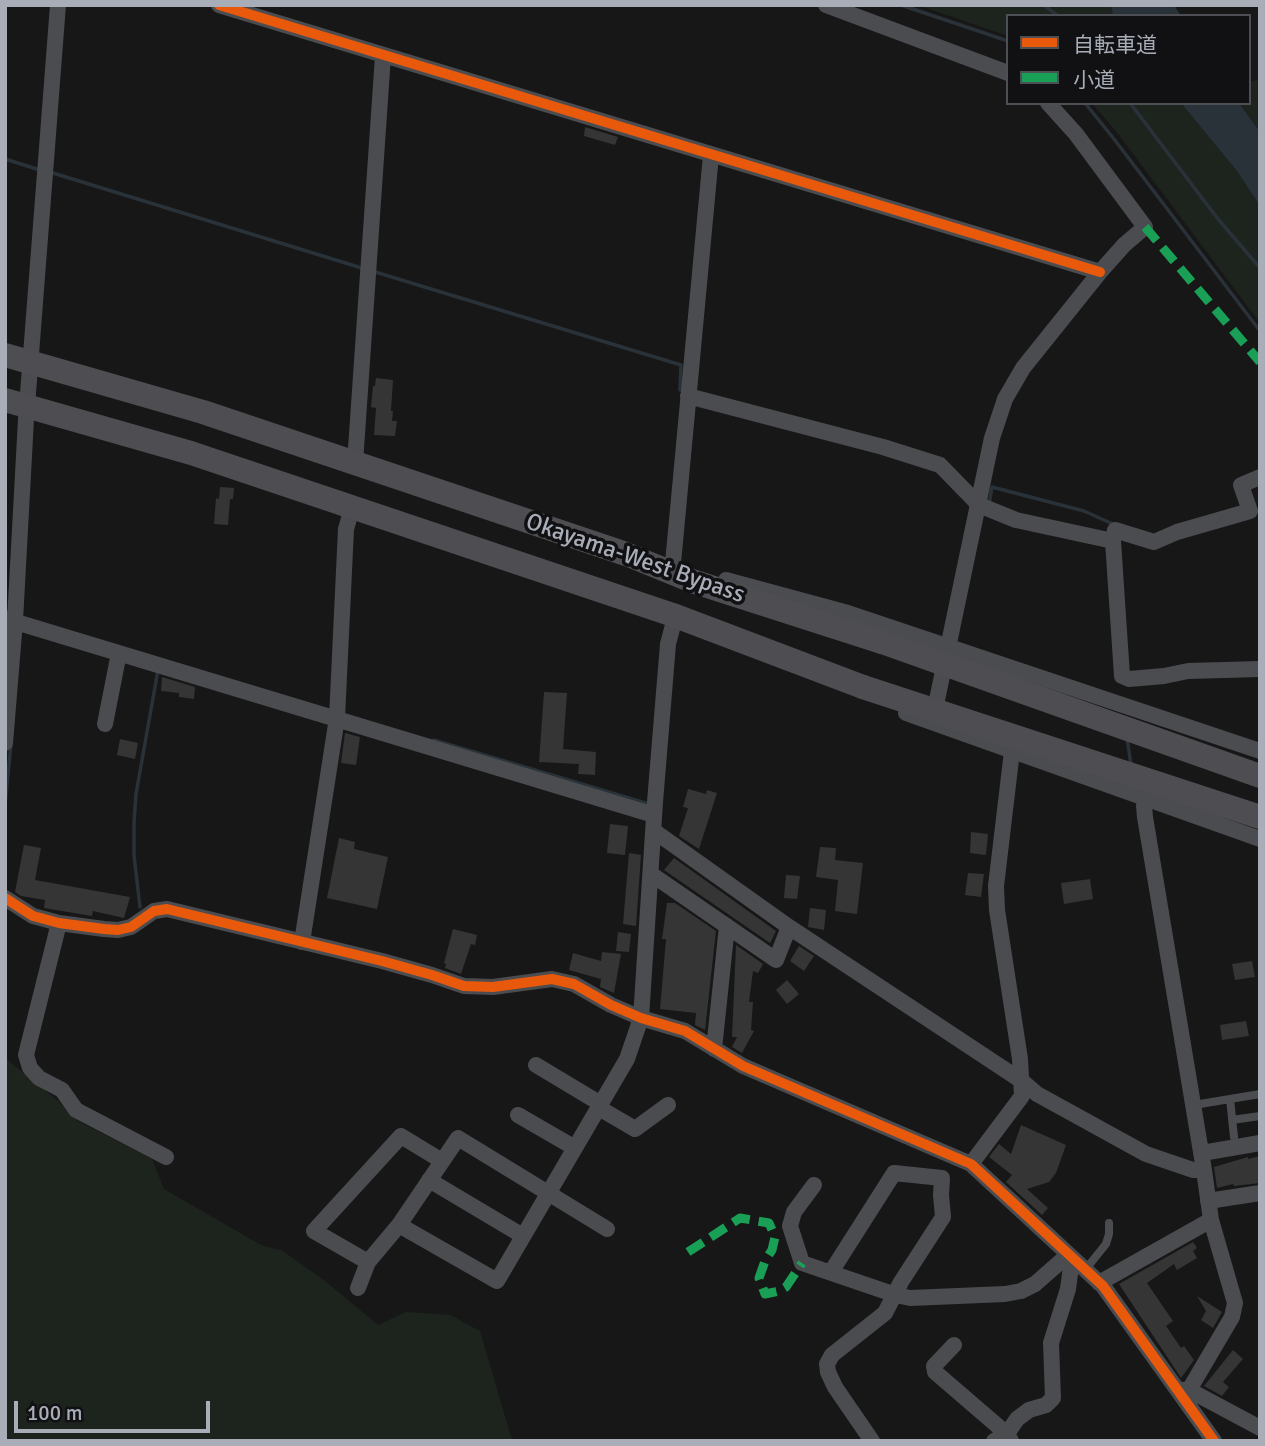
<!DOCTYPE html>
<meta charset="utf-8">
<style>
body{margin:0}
#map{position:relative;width:1265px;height:1446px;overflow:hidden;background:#171717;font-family:Signika,"Noto Sans JP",sans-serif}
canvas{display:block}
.frame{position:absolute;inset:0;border:7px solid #a8adb8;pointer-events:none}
.legend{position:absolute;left:1006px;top:14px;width:245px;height:91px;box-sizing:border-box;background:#111113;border:2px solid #4d4f55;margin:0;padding:9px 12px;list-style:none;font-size:21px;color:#a8adb8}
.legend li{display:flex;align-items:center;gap:14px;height:35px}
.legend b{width:35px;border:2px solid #4d4f55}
.scale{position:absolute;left:14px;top:1401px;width:196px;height:32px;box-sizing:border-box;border:4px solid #a8adb8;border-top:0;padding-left:9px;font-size:21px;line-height:24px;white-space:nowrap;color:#a8adb8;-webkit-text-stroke:5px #111113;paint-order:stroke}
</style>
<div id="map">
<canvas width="1265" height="1446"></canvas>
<div class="frame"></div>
<ul class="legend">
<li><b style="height:9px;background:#e8590c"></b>自転車道</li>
<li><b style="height:9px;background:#1a9f57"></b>小道</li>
</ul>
<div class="scale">100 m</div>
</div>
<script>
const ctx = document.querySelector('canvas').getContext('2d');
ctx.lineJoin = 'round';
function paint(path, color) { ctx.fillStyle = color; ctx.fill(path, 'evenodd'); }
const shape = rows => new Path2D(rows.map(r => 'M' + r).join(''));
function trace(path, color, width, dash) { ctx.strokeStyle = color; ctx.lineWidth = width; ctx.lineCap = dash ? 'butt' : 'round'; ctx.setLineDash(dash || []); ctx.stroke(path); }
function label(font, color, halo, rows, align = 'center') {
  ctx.font = font + ' Signika,sans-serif'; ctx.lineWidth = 7; ctx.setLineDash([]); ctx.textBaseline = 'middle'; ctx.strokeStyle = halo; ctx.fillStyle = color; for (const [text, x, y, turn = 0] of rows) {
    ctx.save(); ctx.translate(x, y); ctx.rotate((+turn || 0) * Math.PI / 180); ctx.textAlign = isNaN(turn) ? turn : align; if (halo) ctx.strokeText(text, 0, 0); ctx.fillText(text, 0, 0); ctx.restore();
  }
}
paint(shape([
 [918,5,1111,5,1113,16,1008,16,1008,36],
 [1260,79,1260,132,1239,103,1249,103,1249,82],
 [1092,103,1181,103,1237,171,1260,206,1260,323,1119,135],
 [5,1058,58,1101,76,1120,152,1159,164,1189,261,1245,283,1251,325,1281,378,1325,406,1312,450,1315,480,1331,511,1437,514,1441,5,1441]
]), '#1d241e');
paint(shape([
 [1111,5,1174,5,1181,16,1113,16],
 [1181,103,1239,103,1260,132,1260,206,1237,171]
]), '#2a3239');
trace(shape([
 [901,5,1008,41],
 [1044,5,1058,16],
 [1085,103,1114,139,1260,331],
 [1130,103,1218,219,1260,268],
 [5,159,40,170],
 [53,173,365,269],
 [372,271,681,365,680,390],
 [989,504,992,487,1084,511,1115,525],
 [1127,738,1131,765],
 [434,740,649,804],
 [5,805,11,744],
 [140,907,134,855,134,823,136,794,158,670]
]), '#2a3239', 3.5);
paint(shape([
 [585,127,618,137,615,145,584,136],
 [376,378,393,380,391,411,393,411,392,421,397,421,395,436,374,435,376,408,371,407,373,386,375,386],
 [220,487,234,488,233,499,230,499,228,525,214,524,216,498,219,499],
 [162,677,195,687,194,699,179,697,179,693,161,691],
 [544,692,567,693,563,749,596,752,595,775,578,774,579,764,539,762],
 [345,733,360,737,356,765,341,763],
 [120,739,138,743,135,759,117,755],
 [688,789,706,794,707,790,717,793,699,849,679,836,688,808,683,807],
 [610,824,628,826,625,855,607,853],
 [971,832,988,834,986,855,970,853],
 [339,838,355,842,354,849,388,857,377,909,327,898],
 [24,845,41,848,35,880,130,897,124,918,93,911,92,916,44,908,45,900,21,896,15,892],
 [820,847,836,848,835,860,863,863,857,914,835,911,838,880,816,877],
 [629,853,641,855,636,926,623,924],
 [674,858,776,931,770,943,664,870],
 [968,873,984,874,981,897,965,895],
 [786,875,800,876,797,899,784,898],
 [1090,879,1093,899,1064,904,1061,883],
 [667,903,675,903,716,931,705,1030,695,1025,696,1013,660,1009,666,939,662,939],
 [810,908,826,910,824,930,808,927],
 [453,929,477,935,475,945,471,944,461,974,445,968,446,964,444,963],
 [618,932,631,934,629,952,616,951],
 [736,945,763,964,758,973,753,971,749,1002,753,1002,751,1030,754,1031,742,1053,732,1047,737,1037,732,1037],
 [799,946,814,956,804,971,790,961],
 [602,952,621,954,614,993,600,987,601,979,569,970,573,953,601,961],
 [1252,961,1255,977,1235,980,1232,964],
 [787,980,799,994,787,1004,776,990],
 [1246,1021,1249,1036,1222,1040,1220,1025],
 [1021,1125,1066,1145,1056,1173,1049,1182,1027,1189,1048,1208,1042,1215,1006,1182,1012,1175,989,1157,999,1144,1011,1154],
 [1260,1156,1260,1183,1234,1186,1233,1184,1217,1188,1214,1167,1248,1157,1248,1159],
 [1193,1242,1197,1248,1193,1251,1197,1258,1177,1270,1174,1264,1147,1283,1173,1321,1166,1326,1181,1348,1184,1346,1194,1360,1181,1378,1119,1284],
 [1197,1296,1222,1312,1213,1328,1201,1320,1206,1311],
 [1233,1350,1243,1359,1223,1382,1229,1387,1222,1396,1204,1386]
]), '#353536');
trace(shape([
 [1230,1099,1234,1137],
 [1194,1105,1260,1094],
 [1232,1120,1260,1116],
 [1085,1270,1106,1244,1109,1234,1109,1223]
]), '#4b4c50', 8);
trace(shape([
 [219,5,1100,272],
 [826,5,1008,73],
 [688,396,883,447,940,465,979,505,1016,520,1113,541],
 [355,463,383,56],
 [1260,477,1241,485,1250,511,1177,532,1154,542,1115,530,1113,541,1122,676,1129,679,1164,676,1188,671,1260,669],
 [673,563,711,155],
 [726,580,848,613,1260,751],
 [6,619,654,815],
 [906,713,1260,839],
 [933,719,992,438,1005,399,1023,368,1100,272,1124,245,1145,227,1076,134,1048,103],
 [105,724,119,653],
 [5,743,15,621,26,419,58,5],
 [654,831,789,927,1022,1081,1037,1094,1146,1154,1193,1170,1204,1170,1145,817,1144,806,1147,799],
 [651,874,776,960,789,927],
 [5,898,33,916,59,923,104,929,118,930,131,927,154,911,167,909,382,961,432,975,464,986,493,987,552,979,574,984,611,1005,641,1018,685,1031,743,1066,971,1164,1103,1286,1214,1441],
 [59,923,26,1055,30,1068,39,1078,62,1090,76,1110,166,1157],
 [302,942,337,718,346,529,352,508],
 [714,1049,727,926],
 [536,1065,601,1104],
 [599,1108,635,1129,668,1105],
 [518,1115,575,1148],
 [1202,1153,1260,1143],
 [971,1164,1022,1096,1020,1059,997,910,996,886,1012,751],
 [429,1180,523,1236],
 [814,1185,794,1212,790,1226,802,1263,896,1295,910,1298,1005,1294,1021,1291,1035,1284,1068,1255],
 [1208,1201,1260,1193],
 [399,1225,458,1138,607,1229],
 [368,1262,314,1231,401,1136,442,1161],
 [831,1272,894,1173,942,1178,941,1195,943,1217,901,1282,885,1313,832,1355,827,1364,828,1372,835,1387,872,1441],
 [1099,1283,1211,1220],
 [358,1288,368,1262,399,1225,497,1281,627,1059,641,1018,655,802,668,644,673,625],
 [954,1345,934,1366,935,1372,1007,1434,1011,1441],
 [1180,1390,1189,1390,1260,1428],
 [1189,1390,1232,1317,1235,1303,1211,1220,1204,1170],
 [994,1441,1007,1434,1017,1419,1029,1410,1046,1405,1053,1398,1051,1343,1068,1289,1072,1259]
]), '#4b4c50', 16);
trace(shape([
 [5,355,203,412,626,554,692,581,882,642],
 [5,400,191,453,673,615,863,687]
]), '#4e4e52', 24);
trace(shape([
 [882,642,1260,776],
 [863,687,1260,817]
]), '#4e4e52', 24);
trace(shape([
 [1145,227,1260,362],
 [688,1252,740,1218,769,1223,775,1237,772,1250,765,1261,759,1278,765,1294,779,1291,786,1287,802,1263]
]), '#1a9f57', 9, [18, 9]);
trace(shape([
 [219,5,1100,272],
 [5,898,33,916,59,923,104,929,118,930,131,927,154,911,167,909,382,961,432,975,464,986,493,987,552,979,574,984,611,1005,641,1018,685,1031,743,1066,971,1164,1103,1286,1214,1441]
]), '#e8590c', 10);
label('24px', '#a8adb8', '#111113', [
 ["Okayama-West Bypass",635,559,19]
]);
</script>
